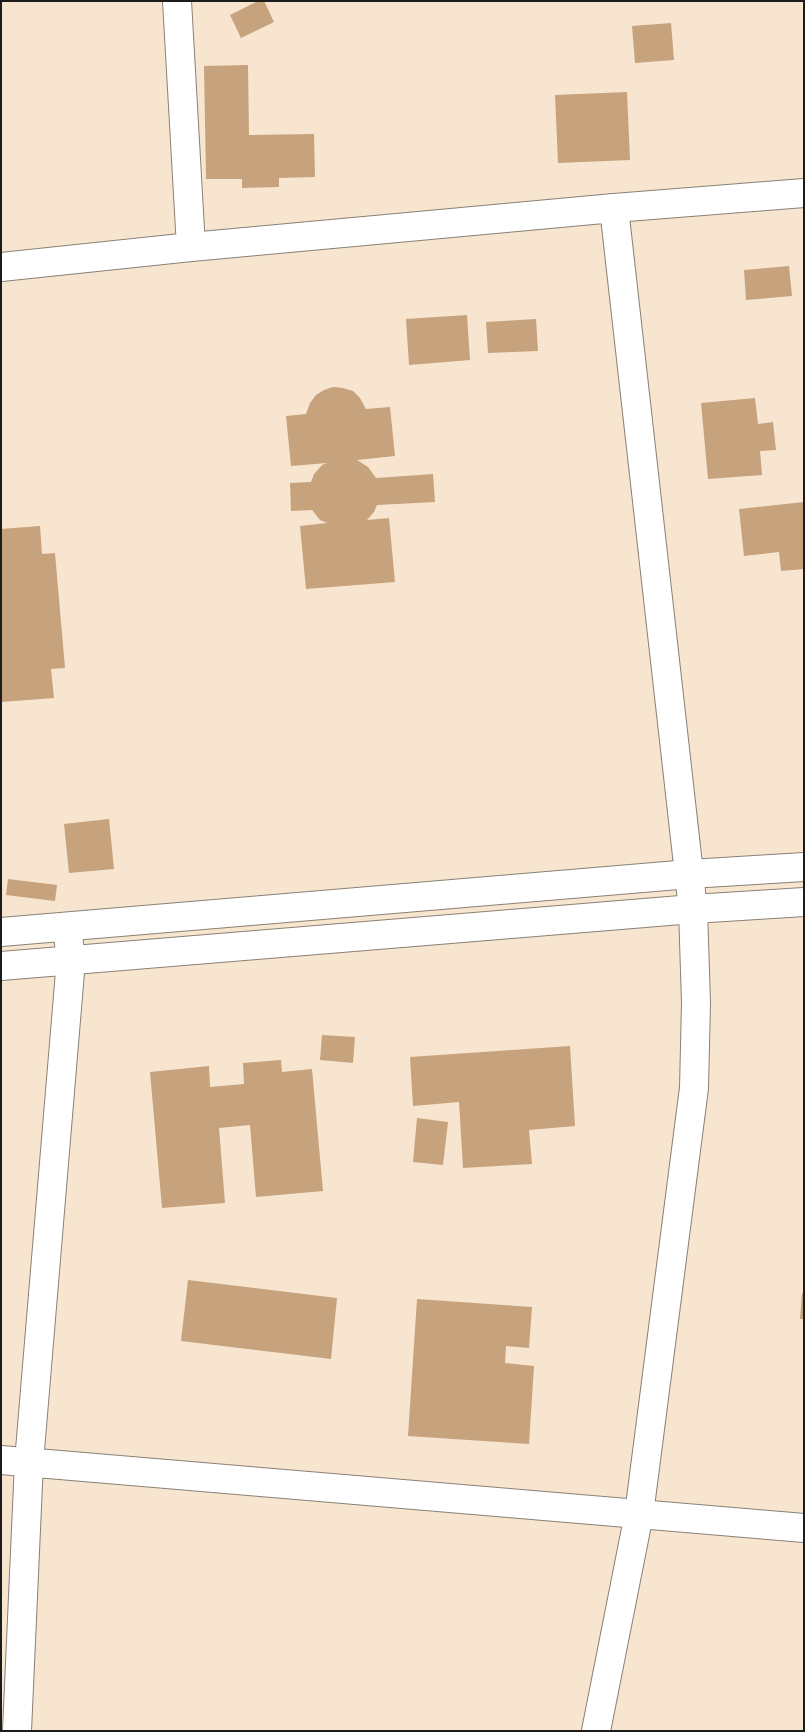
<!DOCTYPE html>
<style>
body{margin:0}
#map{position:relative;width:805px;height:1732px;overflow:hidden;background:#f7e5cf;font-family:"Indie Flower",sans-serif}
canvas{display:block}
.frame{position:absolute;inset:0;border:2px solid #1c1c1c;pointer-events:none}
</style>
<div id="map">
<canvas width="805" height="1732"></canvas>
<div class="frame"></div>
</div>
<script>
const ctx = document.querySelector('canvas').getContext('2d');
ctx.lineJoin = 'round';
function paint(path, color) { ctx.fillStyle = color; ctx.fill(path, 'evenodd'); }
const shape = rows => new Path2D(rows.map(r => 'M' + r).join(''));
function trace(path, color, width, dash) { ctx.strokeStyle = color; ctx.lineWidth = width; ctx.lineCap = dash ? 'butt' : 'round'; ctx.setLineDash(dash || []); ctx.stroke(path); }
paint(shape([
 [258,1,264,1,274,22,241,38,230,15],
 [671,23,674,60,635,63,632,26],
 [248,65,249,135,314,134,315,177,279,178,279,187,242,188,242,179,206,179,204,66],
 [627,92,630,160,558,163,555,95],
 [789,266,792,296,746,300,744,270],
 [467,315,470,360,409,365,406,319],
 [536,319,538,351,488,353,486,322],
 [333,387,343,388,353,391,360,398,366,409,390,407,395,456,357,460,368,467,376,478,433,474,435,502,377,505,374,512,367,520,389,518,395,582,306,589,300,526,327,523,320,520,312,510,291,511,290,483,311,482,314,474,322,465,327,463,291,466,286,416,306,414,310,403,316,395,324,390],
 [755,398,758,424,773,422,776,450,760,451,762,475,708,479,701,403],
 [804,502,804,569,781,571,779,552,744,556,739,509],
 [40,526,42,554,55,553,65,668,51,669,54,698,1,702,1,529],
 [109,819,114,869,69,873,64,824],
 [8,879,57,885,55,901,6,895],
 [322,1035,355,1037,353,1063,320,1060],
 [570,1046,575,1126,529,1130,532,1164,463,1168,459,1102,413,1106,410,1057],
 [281,1060,282,1072,312,1069,323,1191,256,1197,250,1125,219,1128,225,1203,162,1208,150,1072,209,1066,210,1087,244,1084,243,1063],
 [417,1118,448,1122,443,1165,413,1162],
 [188,1280,337,1298,331,1359,181,1341],
 [802,1293,804,1293,804,1319,800,1319],
 [417,1299,532,1307,529,1348,506,1346,505,1363,534,1366,529,1444,408,1436]
]), '#c6a27d');
const minor = shape([
 [177,1,191,247],
 [614,208,804,193],
 [1,932,690,874,804,867],
 [1,966,693,909,804,902],
 [1,1460,804,1528],
 [17,1731,29,1462,71,960,67,927]
]);
const tertiary = shape([
 [1,267,191,247,614,208,693,909,696,1003,694,1088,639,1514,596,1731]
]);
trace(minor, '#8a8076', 30);
trace(tertiary, '#8a8076', 30);
trace(minor, '#fff', 28);
trace(tertiary, '#fff', 28);
</script>
